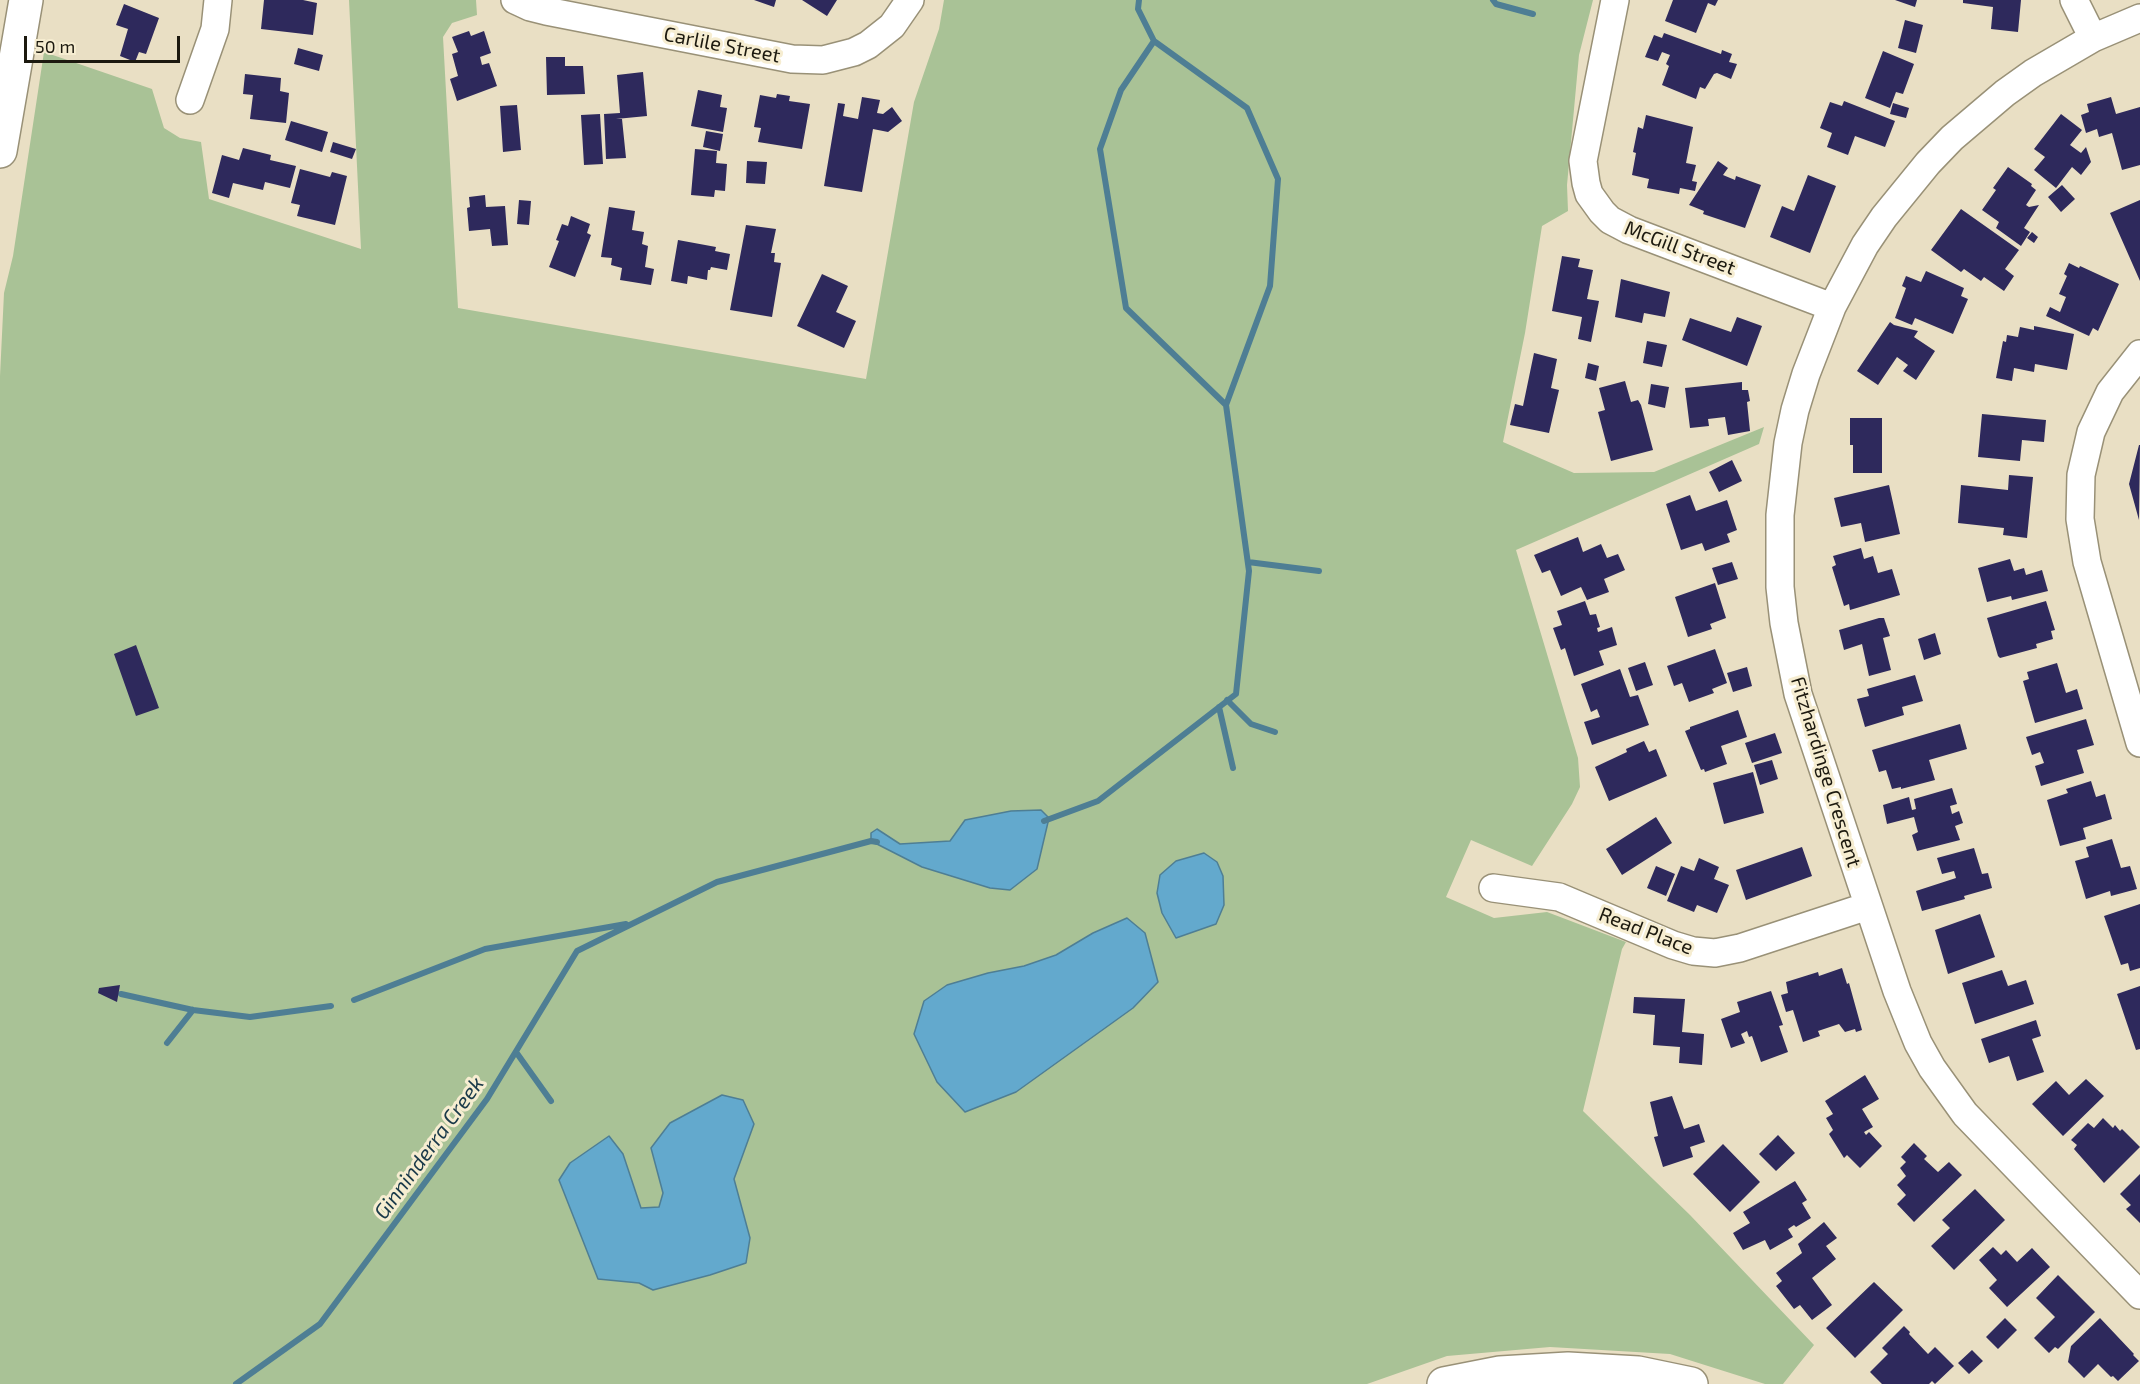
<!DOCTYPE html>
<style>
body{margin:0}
#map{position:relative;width:2140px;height:1384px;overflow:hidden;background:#e9dfc4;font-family:"Exo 2",sans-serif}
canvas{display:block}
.scale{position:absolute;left:24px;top:36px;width:156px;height:27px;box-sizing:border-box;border:3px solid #1c190f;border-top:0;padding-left:8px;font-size:18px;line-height:21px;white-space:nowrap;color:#1c190f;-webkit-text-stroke:4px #f6edd1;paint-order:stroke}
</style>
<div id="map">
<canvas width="2140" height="1384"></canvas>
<div class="scale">50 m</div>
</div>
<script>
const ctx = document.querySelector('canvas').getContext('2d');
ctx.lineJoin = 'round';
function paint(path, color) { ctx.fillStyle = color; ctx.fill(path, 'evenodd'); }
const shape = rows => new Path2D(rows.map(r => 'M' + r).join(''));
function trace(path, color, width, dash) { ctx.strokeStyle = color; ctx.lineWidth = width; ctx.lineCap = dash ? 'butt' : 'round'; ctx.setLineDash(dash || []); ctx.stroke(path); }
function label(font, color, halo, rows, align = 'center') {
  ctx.font = font + ' "Exo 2",sans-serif'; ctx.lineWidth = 6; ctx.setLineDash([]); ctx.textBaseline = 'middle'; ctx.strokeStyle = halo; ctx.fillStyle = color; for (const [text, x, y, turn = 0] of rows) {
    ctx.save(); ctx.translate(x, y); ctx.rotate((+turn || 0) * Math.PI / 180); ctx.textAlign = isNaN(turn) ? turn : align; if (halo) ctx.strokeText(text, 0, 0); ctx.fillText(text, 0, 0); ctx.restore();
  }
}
paint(shape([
 [349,0,476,0,477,15,452,23,443,37,458,308,866,379,914,102,939,29,944,0,1593,0,1579,55,1567,185,1568,211,1542,226,1525,333,1503,442,1574,473,1654,472,1764,427,1759,444,1516,550,1578,758,1580,787,1572,804,1532,866,1471,840,1446,897,1494,918,1547,912,1626,942,1622,949,1583,1111,1690,1215,1814,1345,1783,1384,1765,1384,1670,1354,1550,1347,1447,1356,1367,1384,0,1384,0,376,4,293,13,256,44,52,152,89,164,128,180,138,201,142,209,199,361,249]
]), '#a9c296');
const water = shape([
 [1041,810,1049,818,1037,869,1010,890,990,888,922,867,871,841,871,833,877,829,900,844,950,841,965,820,1011,811,1041,810],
 [1204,853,1217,862,1223,876,1224,905,1216,924,1176,938,1162,913,1157,893,1160,875,1176,861,1204,853],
 [1127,918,1145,933,1158,982,1133,1008,1016,1092,965,1112,937,1082,914,1034,924,1001,947,985,988,973,1024,966,1056,955,1093,933,1127,918],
 [722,1095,743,1100,754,1124,734,1179,750,1238,746,1263,710,1275,653,1290,639,1283,598,1279,559,1180,570,1163,609,1136,623,1154,641,1208,659,1207,663,1193,651,1148,670,1123,722,1095]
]);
paint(water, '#63a9cd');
trace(water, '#4e7e94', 1.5);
trace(shape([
 [1493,0,1496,4,1533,14],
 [1154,41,1247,108,1278,179,1270,286,1226,405],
 [1248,562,1319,571],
 [1227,700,1251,724,1275,732],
 [1219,707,1233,768],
 [1044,821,1098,801,1236,694,1249,571,1226,405,1126,308,1100,149,1121,90,1154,41,1138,9,1139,0],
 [121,994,193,1010,250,1017,331,1006],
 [354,1000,485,949,626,924],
 [167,1043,193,1010],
 [516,1052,551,1101],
 [236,1384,320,1324,487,1099,577,951,717,882,871,841,877,842]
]), '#4e7e94', 6);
paint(shape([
 [264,0,303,0,317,3,313,35,261,29],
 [754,0,776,0,774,7],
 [802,0,837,0,827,16],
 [1673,0,1718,0,1715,6,1708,3,1696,33,1665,21],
 [1895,0,1917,0,1915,7],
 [1963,0,2021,0,2018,32,1991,29,1993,7,1963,3],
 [124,4,159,18,146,54,139,52,135,62,120,56,128,29,116,25],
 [1905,20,1923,25,1916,53,1898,48],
 [469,31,471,36,484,31,491,53,480,57,482,65,489,63,497,86,457,101,450,79,458,76,452,54,458,52,452,37],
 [1664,33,1721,54,1722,50,1732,54,1729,62,1737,64,1731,79,1717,73,1714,74,1705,89,1700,87,1696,99,1662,85,1669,66,1666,64,1670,55,1662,52,1658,61,1645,57,1654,35,1662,38],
 [298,48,323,55,319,71,294,64],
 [1883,51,1914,64,1903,94,1896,92,1890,108,1865,98],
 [546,57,565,57,565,66,583,66,585,94,547,95],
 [643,72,647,116,616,119,622,119,626,158,606,159,604,114,620,113,617,75],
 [245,74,281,78,280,91,289,93,286,123,250,119,253,95,243,94],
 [698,90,722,95,720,107,727,108,723,132,691,126],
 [777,94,790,96,789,101,810,104,802,149,758,142,761,128,754,127,760,95,776,98],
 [862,97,880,100,877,113,883,114,892,107,902,121,888,132,873,129,862,192,824,186,838,103,845,104,843,116,858,119],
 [2111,97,2116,114,2140,107,2140,165,2122,170,2112,133,2099,137,2097,129,2086,133,2081,115,2089,112,2087,104],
 [1844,101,1895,121,1885,147,1855,136,1848,155,1827,147,1832,133,1820,128,1830,102,1842,106],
 [1893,103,1909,108,1906,118,1890,114],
 [517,105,521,150,503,152,500,106],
 [600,114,603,164,584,165,581,115],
 [2061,114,2082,130,2070,145,2081,153,2086,147,2091,162,2081,175,2072,167,2056,188,2034,170,2045,157,2034,149],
 [1646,115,1693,127,1686,163,1696,165,1692,181,1697,182,1695,191,1680,188,1679,194,1647,188,1649,179,1632,175,1636,153,1633,152,1638,127,1643,129],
 [291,121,328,132,322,152,285,140],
 [706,131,723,134,720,151,703,147],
 [333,142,356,149,352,159,330,152],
 [243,148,271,155,270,160,296,166,290,188,265,182,263,190,233,183,229,198,212,193,222,155,239,160],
 [695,149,717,151,716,163,727,164,725,191,715,190,714,197,691,195],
 [747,161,767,162,765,184,746,183],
 [1718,161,1728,168,1723,175,1735,180,1736,176,1761,185,1745,228,1703,214,1704,211,1689,205],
 [2008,167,2032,184,2031,186,2036,190,2026,205,2029,207,2039,205,2024,228,2030,232,2021,246,1996,228,1999,222,1982,210,1996,190,1993,188],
 [300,169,330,177,332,172,347,176,335,225,297,216,300,205,291,203],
 [1808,175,1836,186,1810,253,1770,237,1782,206,1794,211],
 [2062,185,2075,199,2061,212,2048,197],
 [485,195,486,207,505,206,508,245,492,246,490,229,469,231,467,208,470,207,469,197],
 [519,200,531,201,529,225,517,224],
 [2140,200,2140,281,2110,213],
 [609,207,635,211,632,230,644,232,642,244,648,246,645,267,654,269,651,285,620,280,622,268,611,265,612,258,601,257],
 [1961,209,2019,250,2005,269,2014,276,2004,291,1984,277,1981,281,1964,269,1961,272,1931,250],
 [571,216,590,224,587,233,591,235,575,277,549,267,559,241,556,240,562,224,568,226],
 [746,225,776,229,771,253,775,253,774,262,781,263,772,317,730,310],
 [2032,232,2038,237,2034,243,2027,238],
 [678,240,716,247,715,251,730,254,727,270,711,267,710,270,708,270,707,280,688,276,687,284,671,281],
 [1562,256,1580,259,1578,267,1593,270,1587,299,1599,301,1591,342,1578,339,1582,317,1552,311],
 [2069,263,2079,268,2080,266,2119,284,2098,331,2093,328,2089,336,2046,316,2050,307,2060,312,2066,297,2059,294,2067,276,2064,274],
 [1926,271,1964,288,1961,296,1968,299,1953,334,1915,318,1912,325,1895,318,1906,288,1902,286,1906,276,1921,282],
 [822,274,848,286,836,312,856,321,844,348,797,326],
 [1621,279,1670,292,1665,317,1644,313,1642,323,1615,317],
 [1737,317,1762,326,1747,366,1682,340,1690,318,1731,332],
 [1890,322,1894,325,1918,331,1914,337,1935,351,1916,380,1903,371,1908,365,1897,357,1878,385,1857,371],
 [2034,326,2074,334,2067,370,2035,364,2034,372,2014,368,2012,381,1996,378,2003,341,2006,342,2007,335,2018,337,2020,327,2034,330],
 [1647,341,1667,345,1662,367,1643,363],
 [1534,353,1557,359,1551,388,1559,390,1549,433,1510,425,1515,404,1523,406],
 [1588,363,1599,366,1596,381,1585,378],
 [1625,381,1631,402,1638,400,1641,405,1653,450,1611,461,1598,412,1605,410,1599,388],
 [1742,382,1742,390,1748,390,1750,401,1747,402,1750,431,1728,435,1725,417,1708,419,1709,426,1690,428,1685,388],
 [1651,384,1669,387,1665,408,1648,404],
 [1982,414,2046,420,2044,442,2022,440,2020,461,1978,457],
 [1850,418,1882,418,1882,473,1853,473,1853,445,1850,445],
 [2139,445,2140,445,2139,520,2129,484],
 [1732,460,1742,481,1719,492,1709,472],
 [2009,475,2033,477,2027,538,2003,535,2004,528,1958,523,1961,485,2008,490],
 [1889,485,1900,534,1865,542,1861,523,1841,527,1834,498],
 [1690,495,1696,511,1727,500,1737,530,1727,534,1730,542,1705,551,1702,543,1681,550,1666,504],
 [1578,537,1583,552,1601,544,1607,558,1618,554,1625,570,1604,579,1609,592,1587,600,1581,587,1561,596,1550,570,1542,573,1534,555],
 [1861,548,1864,559,1873,556,1878,573,1892,569,1900,595,1850,610,1849,604,1844,606,1832,567,1836,565,1833,556],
 [2010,559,2014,571,2024,568,2026,575,2042,570,2048,591,2012,600,2011,596,1987,602,1978,568],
 [1732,562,1738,579,1718,585,1712,568],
 [1715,583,1726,618,1710,624,1712,629,1688,637,1675,597],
 [1585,601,1590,615,1596,614,1600,627,1597,628,1598,632,1612,627,1617,645,1599,651,1604,665,1574,676,1565,648,1561,650,1553,628,1562,625,1557,611],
 [2046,601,2055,630,2051,631,2053,639,2036,644,2037,648,2000,658,1998,656,1987,618],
 [1879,618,1884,618,1890,636,1883,638,1891,670,1869,676,1862,644,1844,650,1839,630],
 [1935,633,1941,654,1924,660,1918,639],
 [136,645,159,708,136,716,114,654],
 [1715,649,1727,683,1712,689,1714,693,1689,702,1682,683,1674,686,1667,666],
 [1645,662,1653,685,1636,691,1628,668],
 [2057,663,2066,693,2077,689,2083,709,2035,723,2023,681,2029,679,2027,672],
 [1747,667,1752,686,1733,692,1727,673],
 [1620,669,1630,697,1638,695,1649,725,1592,745,1584,722,1600,717,1597,709,1591,712,1581,684],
 [1915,675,1923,701,1902,707,1904,715,1865,727,1857,699,1869,696,1867,689],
 [1738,710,1747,737,1721,746,1727,764,1705,772,1704,769,1701,770,1685,731,1690,729,1690,727],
 [2086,719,2094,745,2077,750,2084,773,2041,786,2035,766,2044,763,2040,752,2032,755,2026,737],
 [1960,724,1967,749,1929,760,1935,780,1901,789,1901,787,1892,789,1886,770,1879,772,1872,750],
 [1775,733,1782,753,1752,763,1745,743],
 [1644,741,1649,752,1656,749,1667,776,1609,801,1595,767,1627,752,1626,749],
 [1772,760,1778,779,1760,785,1754,765],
 [1753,772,1764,813,1724,824,1713,783],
 [2091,781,2096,797,2105,794,2112,819,2083,828,2086,839,2060,846,2047,800,2068,793,2066,789],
 [1952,788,1957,804,1950,806,1952,814,1959,811,1963,823,1955,826,1960,840,1917,851,1912,835,1918,832,1914,817,1887,824,1883,805,1909,797,1912,810,1916,809,1914,799],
 [1656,817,1672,843,1622,875,1606,849],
 [2112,839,2121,868,2130,866,2137,889,2111,896,2110,891,2086,899,2075,861,2089,857,2086,847],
 [1802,847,1812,876,1746,900,1736,870],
 [1974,848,1982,874,1988,873,1992,888,1964,896,1965,899,1922,911,1916,891,1956,878,1954,871,1942,874,1937,858],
 [1699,858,1719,867,1714,879,1729,885,1717,913,1697,905,1694,912,1667,901,1681,866,1694,871],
 [1656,866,1675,874,1666,896,1647,888],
 [2140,904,2140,968,2130,971,2128,963,2121,965,2104,916],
 [1980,914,1995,957,1948,974,1935,930],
 [1842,968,1847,984,1849,983,1862,1030,1856,1032,1855,1029,1845,1032,1839,1024,1818,1031,1820,1036,1803,1042,1793,1010,1786,1012,1781,995,1788,993,1786,982,1818,972,1819,976],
 [2002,970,2008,986,2026,980,2034,1004,1975,1024,1962,983],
 [120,985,117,1002,98,993,99,988],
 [2140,986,2140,1049,2136,1050,2117,994],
 [1771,991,1783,1025,1779,1026,1788,1052,1761,1062,1752,1036,1749,1037,1747,1031,1741,1034,1745,1043,1731,1048,1721,1019,1740,1012,1737,1002],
 [1634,997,1685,999,1682,1032,1704,1034,1702,1065,1679,1063,1680,1047,1653,1045,1655,1015,1633,1013],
 [2036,1020,2041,1036,2032,1039,2044,1072,2017,1081,2009,1056,1989,1063,1981,1039],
 [1865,1075,1879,1099,1862,1109,1873,1127,1864,1132,1866,1135,1869,1132,1882,1146,1860,1168,1847,1155,1844,1158,1829,1134,1833,1130,1826,1118,1833,1114,1825,1101],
 [2086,1079,2104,1096,2063,1136,2032,1104,2056,1081,2069,1095],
 [1672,1096,1684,1129,1699,1124,1705,1142,1690,1147,1693,1157,1663,1167,1654,1137,1658,1136,1650,1102],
 [2103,1118,2113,1128,2115,1125,2120,1131,2122,1129,2140,1147,2104,1183,2074,1149,2077,1145,2071,1140,2088,1123,2094,1128],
 [1778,1135,1795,1153,1776,1171,1759,1154],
 [1914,1143,1927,1156,1924,1159,1938,1172,1949,1162,1962,1175,1914,1222,1897,1204,1906,1195,1897,1185,1906,1176,1900,1168,1906,1162,1901,1157],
 [1723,1144,1760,1182,1730,1212,1693,1174],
 [2140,1174,2140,1223,2126,1209,2131,1205,2120,1194],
 [1795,1181,1807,1200,1802,1203,1811,1218,1796,1227,1794,1225,1788,1229,1793,1237,1770,1250,1765,1240,1743,1250,1733,1233,1750,1223,1743,1212],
 [1975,1189,2005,1220,1954,1270,1931,1246,1950,1228,1942,1220],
 [1824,1222,1837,1238,1826,1246,1836,1259,1812,1278,1832,1305,1812,1320,1800,1305,1794,1309,1776,1286,1782,1281,1776,1273,1802,1253,1798,1244],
 [1993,1247,2001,1255,2006,1250,2017,1262,2032,1248,2050,1267,2007,1307,1989,1288,1997,1280,1979,1260],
 [2058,1275,2095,1312,2058,1349,2055,1347,2049,1353,2034,1338,2055,1317,2036,1298],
 [1874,1282,1903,1310,1855,1358,1826,1328],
 [2005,1318,2017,1330,1998,1349,1986,1337],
 [2100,1318,2134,1354,2133,1355,2139,1361,2118,1381,2113,1376,2111,1377,2098,1364,2084,1378,2068,1362,2071,1346],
 [1904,1326,1910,1332,1909,1334,1928,1354,1935,1347,1954,1366,1935,1384,1932,1381,1929,1384,1882,1384,1870,1372,1888,1354,1882,1348],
 [1972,1350,1983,1361,1969,1374,1958,1363]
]), '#2e295c');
const minor = shape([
 [515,0,530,7,546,11,792,59,823,60,854,52,868,45,892,26,910,0],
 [1615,0,1583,161,1586,183,1589,194,1602,212,1610,220,1629,230,1832,307],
 [2074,0,2093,38],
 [2140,18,2093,38,2033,73,2005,93,1952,138,1928,163,1884,217,1865,245,1832,307,1806,374,1795,410,1788,443,1780,515,1780,587,1784,623,1798,694,1897,991,1918,1043,1932,1068,1965,1114,2140,1295],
 [190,100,215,29,218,0],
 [2140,354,2110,392,2091,432,2081,475,2080,519,2087,562,2140,743],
 [1493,888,1559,897,1673,945,1693,951,1715,953,1740,948,1868,906]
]);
const major = shape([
 [0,151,26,0],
 [1444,1384,1500,1373,1568,1369,1638,1373,1691,1384]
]);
trace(minor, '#999177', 30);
trace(major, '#999177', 36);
trace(minor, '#fff', 27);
trace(major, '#fff', 33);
label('20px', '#1c190f', '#f6edd1', [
 ["Carlile Street",722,45,11],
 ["McGill Street",1680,248,21],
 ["Fitzhardinge Crescent",1826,772,73],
 ["Read Place",1646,931,21]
]);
label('italic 21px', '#193949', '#f6edd1', [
 ["Ginninderra Creek",429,1148,-54]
]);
</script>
